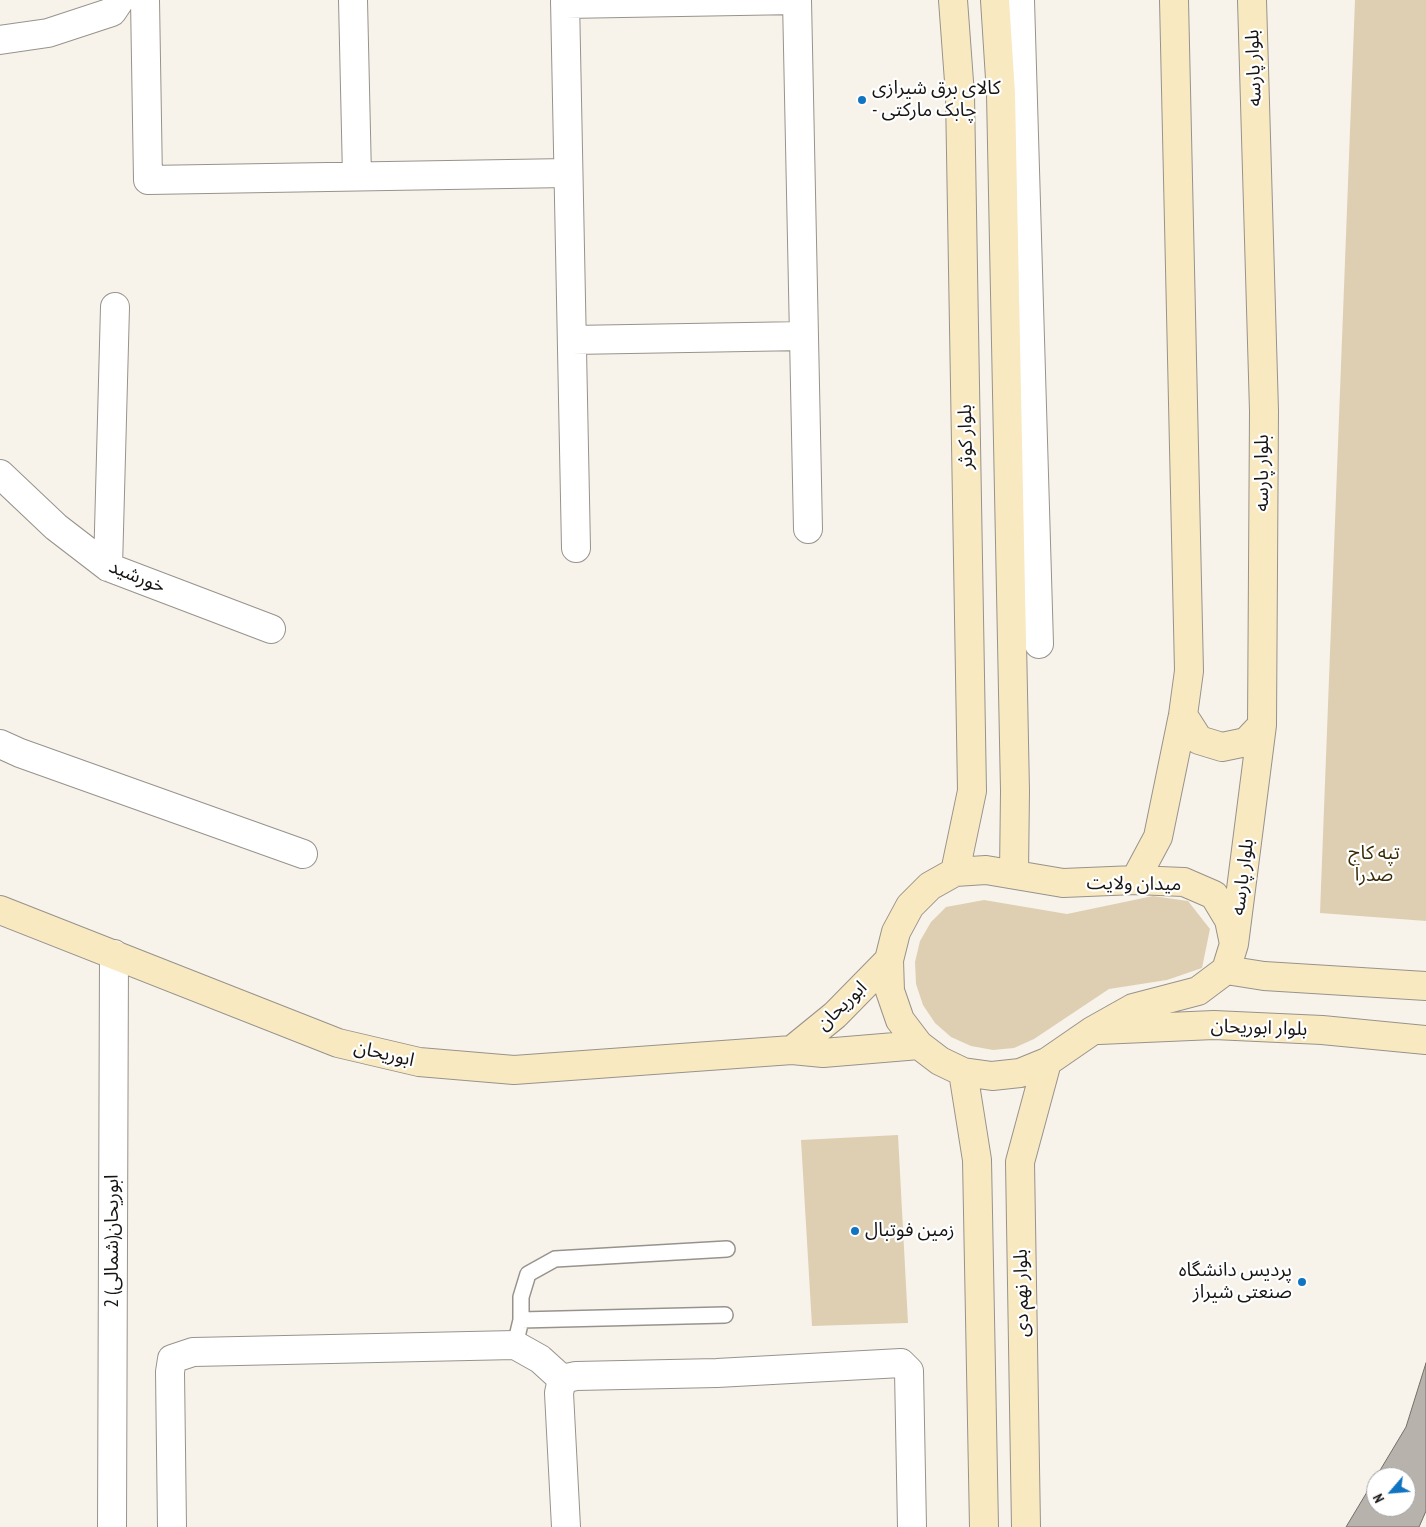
<!DOCTYPE html>
<meta charset="utf-8">
<style>
body{margin:0}
#map{position:relative;width:1426px;height:1527px;overflow:hidden;background:#f7f3eb;font-family:"PT Sans Narrow",sans-serif}
canvas{display:block}
.north{position:absolute;left:1366px;top:1467px;width:50px;height:50px;box-sizing:border-box;background:#fff;border:1px solid #a2a1a1;border-radius:50%;rotate:243deg;font-size:14px;font-weight:700;line-height:20px;text-align:center;color:#171513}
.north::after{content:'';display:block;margin:auto;width:18px;height:22px;background:#1174c0;clip-path:polygon(50% 0,100% 100%,50% 72%,0 100%)}
</style>
<div id="map">
<canvas width="1426" height="1527"></canvas>
<div class="north">N</div>
</div>
<script>
const ctx = document.querySelector('canvas').getContext('2d');
ctx.lineJoin = 'round';
function paint(path, color) { ctx.fillStyle = color; ctx.fill(path, 'evenodd'); }
const shape = rows => new Path2D(rows.map(r => 'M' + r).join(''));
function trace(path, color, width, dash) { ctx.strokeStyle = color; ctx.lineWidth = width; ctx.lineCap = dash ? 'butt' : 'round'; ctx.setLineDash(dash || []); ctx.stroke(path); }
function label(font, color, halo, rows, align = 'center') {
  ctx.font = font + ' "PT Sans Narrow","Noto Sans Arabic",sans-serif'; ctx.lineWidth = 4.5; ctx.setLineDash([]); ctx.textBaseline = 'middle'; ctx.strokeStyle = halo; ctx.fillStyle = color; for (const [text, x, y, turn = 0] of rows) {
    ctx.save(); ctx.translate(x, y); ctx.rotate((+turn || 0) * Math.PI / 180); ctx.textAlign = isNaN(turn) ? turn : align; if (halo) ctx.strokeText(text, 0, 0); ctx.fillText(text, 0, 0); ctx.restore();
  }
}
paint(shape([
 [1355,0,1426,0,1426,921,1320,913],
 [1153,896,1188,901,1210,929,1202,968,1167,980,1109,989,1034,1039,1014,1048,993,1050,971,1046,951,1037,935,1023,923,1005,916,984,915,962,920,941,931,922,946,907,984,900,1067,914],
 [898,1135,908,1323,812,1326,801,1140]
]), '#decfb2');
const building = shape([
 [1426,1363,1426,1511,1419,1527,1346,1527,1406,1427,1426,1363],
 [1376,1477,1406,1477,1406,1507,1376,1507,1376,1477]
]);
paint(building, '#b7b3ac');
trace(building, '#736f69', 1);
const service = shape([
 [521,1320,725,1315],
 [515,1345,521,1320,521,1297,528,1274,555,1259,727,1249]
]);
const minor = shape([
 [145,0,148,180,568,173],
 [353,0,357,176],
 [565,0,576,548],
 [797,0,808,529],
 [1020,0,1039,644],
 [565,4,797,0],
 [0,40,48,33,112,12,120,0],
 [572,340,804,336],
 [0,474,56,527,108,567,271,629],
 [108,567,115,307],
 [0,744,20,753,303,854],
 [112,1527,114,954],
 [172,1527,170,1372,172,1359,193,1352,515,1345,540,1359,562,1379],
 [566,1527,559,1393,562,1379,576,1376,717,1373,901,1363,909,1371,912,1527]
]);
const secondary = shape([
 [953,0,960,95,972,791,955,872],
 [995,0,1001,94,1015,791,1014,873],
 [1183,715,1199,740,1222,747,1246,742,1262,725],
 [986,870,1063,883,1135,880,1184,882,1214,895,1229,920,1234,944,1226,970,1198,991,1133,1008,1092,1031,1047,1062,1020,1073,992,1076,963,1072,940,1061,919,1045,900,1020,890,991,889,960,896,932,910,906,930,886,955,872,986,870],
 [1135,880,1158,837,1183,715,1189,671,1174,0],
 [0,910,338,1043,419,1062,514,1070,792,1050,823,1053,919,1045],
 [1234,944,1262,725,1264,411,1252,0],
 [1226,970,1264,976,1426,986],
 [1099,1030,1214,1025,1322,1030,1426,1040],
 [792,1050,835,1015,889,960],
 [963,1072,977,1160,984,1527],
 [1026,1527,1020,1162,1047,1062]
]);
trace(service, '#97938c', 18);
trace(minor, '#97938c', 30);
trace(secondary, '#97938c', 30);
trace(service, '#fff', 15);
trace(minor, '#fff', 28);
trace(secondary, '#f9e9c0', 28);
for (const [x, y, r, color] of [
 [862,100,5,"#1174c0"],
 [855,1231,5,"#1174c0"],
 [1302,1282,5,"#1174c0"]
]) { const dot = new Path2D(); dot.arc(x, y, r, 0, 2 * Math.PI); ctx.fillStyle = color; ctx.fill(dot); trace(dot, '#fff', 2); }
label('19px', '#171513', '#fff', [
 ["بلوار پارسه",1254,68,-92],
 ["بلوار کوثر",966,437,-91],
 ["بلوار پارسه",1263,473,-90],
 ["خورشید",137,577,22],
 ["بلوار پارسه",1243,877,-83],
 ["میدان ولایت",1134,884,1],
 ["ابوریحان",842,1006,-44],
 ["بلوار ابوریحان",1259,1028,2],
 ["ابوریحان",384,1054,13],
 ["ابوریحان(شمالی) 2",113,1241,-90],
 ["بلوار نهم دی",1022,1293,-91]
]);
label('19px', '#171513', '#fff', [
 ["کالای برق شیرازی",872,89],
 ["- چابک مارکتی",872,111],
 ["زمین فوتبال",865,1231],
 ["پردیس دانشگاه",1292,1271,"right"],
 ["صنعتی شیراز",1292,1293,"right"]
], 'left');
label('19px', '#3b2b04', '#fff', [
 ["تپه کاج",1374,854],
 ["صدرا",1374,876]
]);
</script>
